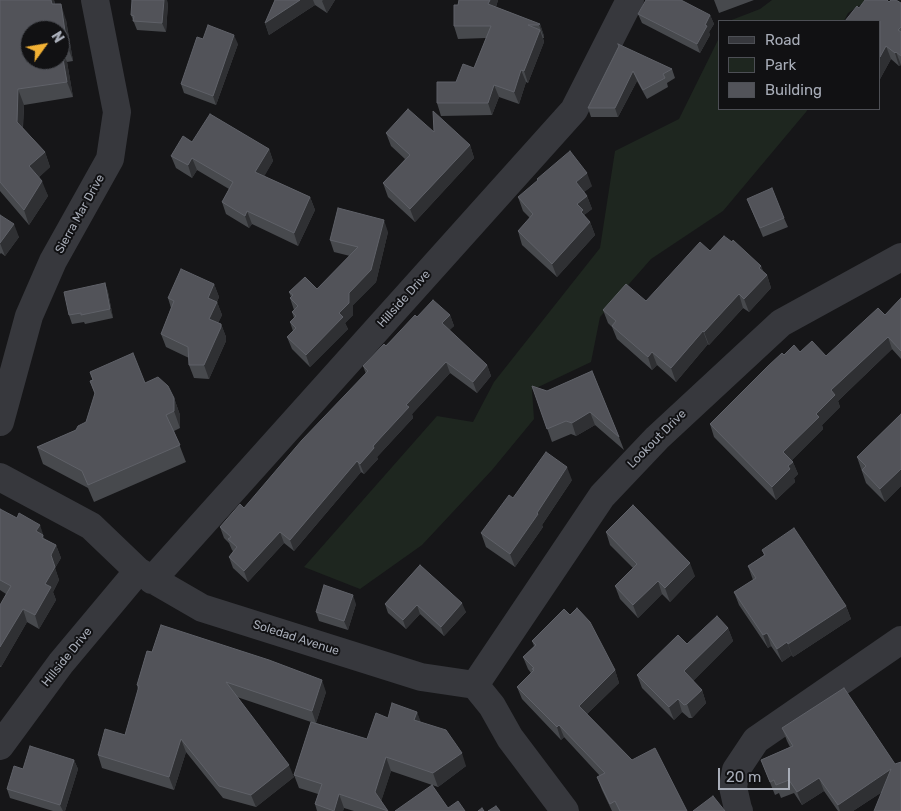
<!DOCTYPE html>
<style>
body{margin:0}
#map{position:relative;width:901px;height:811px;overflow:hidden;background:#161618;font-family:Rubik,sans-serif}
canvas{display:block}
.legend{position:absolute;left:718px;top:20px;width:162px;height:90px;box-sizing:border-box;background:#111113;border:1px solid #4d4f55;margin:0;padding:6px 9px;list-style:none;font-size:15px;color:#a8adb8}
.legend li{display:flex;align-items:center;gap:10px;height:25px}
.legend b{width:25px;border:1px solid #4d4f55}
.north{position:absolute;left:20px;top:20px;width:50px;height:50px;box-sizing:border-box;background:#111113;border:1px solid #4d4f55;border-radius:50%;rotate:58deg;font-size:14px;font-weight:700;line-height:20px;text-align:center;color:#a8adb8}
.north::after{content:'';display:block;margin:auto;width:18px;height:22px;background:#f2b134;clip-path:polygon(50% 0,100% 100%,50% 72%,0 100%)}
.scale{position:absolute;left:718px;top:768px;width:72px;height:22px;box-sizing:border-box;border:2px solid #a8adb8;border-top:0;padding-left:6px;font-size:15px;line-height:18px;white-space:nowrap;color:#a8adb8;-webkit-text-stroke:4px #111113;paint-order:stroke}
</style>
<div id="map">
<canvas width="901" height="811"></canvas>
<ul class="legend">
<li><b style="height:6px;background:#37383d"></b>Road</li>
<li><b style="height:14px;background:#1e261f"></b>Park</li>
<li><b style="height:14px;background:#525359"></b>Building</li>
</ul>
<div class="north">N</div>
<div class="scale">20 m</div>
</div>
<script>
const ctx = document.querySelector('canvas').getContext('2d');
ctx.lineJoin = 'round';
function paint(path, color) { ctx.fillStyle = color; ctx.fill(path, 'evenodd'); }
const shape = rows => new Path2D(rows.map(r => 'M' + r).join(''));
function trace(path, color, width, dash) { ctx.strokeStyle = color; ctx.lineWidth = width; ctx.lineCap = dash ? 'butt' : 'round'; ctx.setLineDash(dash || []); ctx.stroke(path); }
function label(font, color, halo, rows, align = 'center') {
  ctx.font = font + ' Rubik,sans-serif'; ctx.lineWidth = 4; ctx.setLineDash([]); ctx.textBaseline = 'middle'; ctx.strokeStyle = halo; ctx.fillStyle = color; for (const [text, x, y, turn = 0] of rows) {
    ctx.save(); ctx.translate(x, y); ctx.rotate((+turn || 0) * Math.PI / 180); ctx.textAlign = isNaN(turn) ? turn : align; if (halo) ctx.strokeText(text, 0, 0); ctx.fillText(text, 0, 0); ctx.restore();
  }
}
paint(shape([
 [772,0,868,0,848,13,844,21,729,21,760,9],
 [720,36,720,109,808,109,806,112,723,211,651,259,600,317,591,362,532,390,534,419,492,470,422,545,360,589,304,567,437,416,473,422,494,382,600,248,615,151,679,119]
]), '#1e261f');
trace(shape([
 [0,422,29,316,53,261,110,159,117,112,95,0],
 [0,477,91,526,138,571,202,608,421,677,475,685,492,706,510,738,565,811],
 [152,580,574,110,630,0],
 [475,685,602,496,657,438,781,323,901,257],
 [0,746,61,663,138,571],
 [739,811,738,809,733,787,736,770,756,740,901,640]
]), '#37383d', 28);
paint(shape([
 [0,0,54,0,55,4,66,20,73,61,67,62,73,97,24,105,23,128,45,152,50,167,39,177,48,196,29,225,0,191],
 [275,0,335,0,327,13,315,5,269,35,265,23],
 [459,0,498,0,496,7,540,24,544,36,544,38,543,38,544,42,528,83,526,82,519,104,499,97,492,115,441,116,437,103,456,82,474,68,486,38,458,39,454,26],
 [714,0,754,0,719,13],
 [889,2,901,3,901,65,899,66,891,59,880,79,880,21,845,21,859,8],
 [168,3,166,32,137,30,131,15],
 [638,14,710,15,714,24,709,32,710,35,700,53,642,23],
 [203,39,238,44,216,105,184,93,181,84],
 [619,46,672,69,675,78,667,83,668,87,647,99,637,81,618,117,591,117,588,108],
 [434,132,470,145,474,158,415,222,388,197,383,183,405,159,391,146,386,133],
 [192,142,269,149,273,161,264,176,310,197,315,210,298,246,252,224,249,228,226,214,222,202,229,189,197,170,192,178,176,168,171,156],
 [592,186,584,192,587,196,592,209,584,215,590,222,595,235,557,277,522,245,518,231,530,218,523,211,518,197],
 [747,199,784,218,788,227,763,237],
 [0,215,19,237,5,256,1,253,0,254],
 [388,232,376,282,353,305,353,315,345,323,348,329,310,367,292,349,287,337,293,331,290,322,294,318,292,312,294,310,290,298,291,297,289,292,317,289,350,256,334,252,330,240],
 [732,242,761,266,763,271,767,275,771,288,749,312,743,308,709,345,708,344,676,382,657,365,652,370,617,339,612,327,608,323,603,310,646,301,710,251],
 [105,283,108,292,113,318,85,324,84,322,72,324,69,315],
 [214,284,219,297,217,302,222,315,218,323,221,324,226,337,226,341,209,379,194,378,189,365,189,358,166,347,161,334,171,308,168,298],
 [901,298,901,359,892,349,838,401,840,407,822,425,823,429,792,460,798,474,794,478,795,482,776,500,714,437,710,424,784,355,800,352,826,356,885,315],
 [450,315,454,326,449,330,487,365,491,376,477,393,450,373,412,414,413,418,377,457,378,459,364,474,361,472,294,551,284,543,248,582,233,568,229,557,233,551,232,550,229,543,224,538,220,527,244,508,366,374,363,366,417,317],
 [592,371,619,437,624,450,595,425,576,436,571,434,552,442,532,386,547,391],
 [90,372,145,383,174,398,180,415,180,428,174,431,186,462,94,502,88,488,43,464,37,447,76,430,86,422,95,395,90,381,93,380],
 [901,414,901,486,885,502,866,483,857,457],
 [572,480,542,525,543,527,515,567,486,547,481,533,513,498],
 [0,509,45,539,56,545,61,558,55,568,59,580,53,592,56,600,39,629,27,622,1,667,0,667,0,605,6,594,0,590],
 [606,532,695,576,670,602,662,594,638,618,620,599,615,586,633,568,610,545],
 [762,550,846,606,851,619,793,657,792,655,782,662,771,646,768,648,739,605,734,592,753,580,748,566,764,555],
 [420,565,466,612,444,636,420,614,406,629,388,613,385,604],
 [356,604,348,630,319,621,316,612],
 [728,628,733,641,693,681,702,690,706,703,692,718,689,718,682,712,674,720,642,688,637,675,687,644],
 [532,641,615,670,619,683,587,714,632,760,687,811,612,811,602,790,597,777,600,776,564,737,561,740,522,699,517,687,531,673,528,669,523,657,534,646],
 [147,651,326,692,316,723,367,739,388,718,417,712,420,722,466,766,438,787,391,771,381,801,388,811,354,811,344,808,343,811,317,811,315,804,318,794,299,788,294,775,311,722,237,697,294,777,256,807,223,798,186,752,174,790,102,768,98,755,125,735,138,690,137,685],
 [782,728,882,792,853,811,838,811,824,791,802,805,794,793,781,798,779,793,775,795,761,760,790,747,787,741],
 [74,760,78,769,65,811,53,811,10,798,7,789,23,769]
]), '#47494d');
paint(shape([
 [51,0,54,0,55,4,58,20,52,4],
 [164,0,167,0,168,3,166,32,162,23],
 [300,0,313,0,315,5,269,35,265,23],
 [323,0,335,0,327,13,322,1],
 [490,0,498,0,493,17,488,4],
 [61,4,66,20,73,61,67,45],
 [710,15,714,24,709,32,710,35,700,53,697,44],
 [540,24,544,36,544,38,539,25],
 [540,30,544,42,528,83,524,71],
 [234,35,238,44,216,105,213,96],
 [886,46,891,59,880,79,880,57],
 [61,47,67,62,73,97,67,82],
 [896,52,901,65,899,66,895,53],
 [521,70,526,82,519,104,514,92],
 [633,71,637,81,618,117,615,108],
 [494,85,499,97,492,115,488,103],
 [18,89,24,105,22,137,17,122],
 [470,145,474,158,415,222,410,209],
 [269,149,273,161,260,184,255,172],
 [45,152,50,167,35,181,29,166],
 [192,158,197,170,192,178,188,165],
 [587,173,592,186,580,195,576,182],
 [42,181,48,196,29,225,24,210],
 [587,196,592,209,584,215,588,223,577,204],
 [310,197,315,210,298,246,294,233],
 [247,211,252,224,249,228,245,216],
 [384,220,388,232,376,282,353,305,353,315,345,323,348,329,310,367,306,355,339,313],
 [590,222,595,235,557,277,552,264],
 [14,224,19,237,5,256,0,243],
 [761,266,765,277,767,275,771,288,749,312,744,299,759,268],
 [105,283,108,292,113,318,110,309],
 [214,284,219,297,213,311,208,298],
 [739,294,743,308,709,345,704,332],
 [217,302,222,315,214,332,209,319],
 [450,315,454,326,446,334,442,323],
 [221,324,226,337,226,341,209,379,204,365],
 [703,331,708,344,676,382,671,368],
 [888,337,892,349,838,401,840,407,822,425,823,429,788,464,783,452,816,414,831,390],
 [652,352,657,365,652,370,648,357],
 [446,362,450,373,412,414,413,418,377,457,378,459,364,474,360,464,406,405],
 [487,365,491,376,477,393,473,382],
 [174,398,180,415,180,428,174,411],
 [590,412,595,425,576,436,572,423],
 [357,461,361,472,294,551,290,540],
 [793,462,798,474,794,478,795,482,776,500,772,487,788,466],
 [567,467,572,480,542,525,543,527,515,567,510,554],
 [901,469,901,486,885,502,880,489],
 [40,525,48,549,36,531],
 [280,532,284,543,248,582,244,571],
 [56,545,61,558,55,568,59,580,53,592,56,600,39,629,35,615,45,584,51,555],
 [690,563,695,576,670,602,665,588],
 [658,581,662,594,638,618,633,605],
 [353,595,356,604,348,630,344,621],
 [462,603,466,612,444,636,441,627],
 [417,605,420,614,406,629,403,620],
 [846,606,851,619,793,657,788,644],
 [23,609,27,622,1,667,0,665,0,647],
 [728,628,733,641,689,685,684,671],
 [767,633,771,646,768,648,763,635],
 [787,642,792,655,782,662,777,649],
 [615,670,619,683,583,718,579,706],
 [322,680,326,692,316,723,312,711],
 [702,690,706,703,692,718,687,704],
 [678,699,682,712,674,720,669,707],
 [417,712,422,725,414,720],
 [559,725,564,737,561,740,557,727],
 [181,739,186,752,174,790,169,777],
 [462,753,466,766,438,787,433,773],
 [386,757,391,771,380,805,375,792],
 [74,760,78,769,65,811,63,811,60,805],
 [289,765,294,777,256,807,251,795],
 [891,769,896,783,853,811,840,811,838,805],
 [819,778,824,791,802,805,797,792],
 [339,794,344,808,343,811,334,811]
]), '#2f3033');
const building = shape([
 [0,0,51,0,52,4,61,4,67,45,61,47,67,82,18,89,17,122,45,152,29,166,42,181,24,210,0,182,0,0],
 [30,30,60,30,60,60,30,60,30,30],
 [132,0,164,0,162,23,133,21,134,16,131,15,132,0],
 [275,0,300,0,265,23,275,0],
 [459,0,490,0,488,4,540,24,539,25,528,25,540,30,524,71,521,70,514,92,494,85,488,103,437,103,437,82,456,82,463,64,474,68,491,26,454,26,454,5,458,5,459,0],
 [646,0,681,0,710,15,705,25,707,26,697,44,638,14,646,0],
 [865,0,887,0,889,2,891,0,896,0,901,3,901,27,898,30,901,32,901,56,896,52,895,53,886,46,880,57,880,21,845,21,857,6,859,8,865,0],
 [208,25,234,35,213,96,181,84,197,37,203,39,208,25],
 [618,44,672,69,663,74,665,78,643,90,633,71,615,108,588,108,619,46,618,44],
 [408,109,434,132,433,111,470,145,410,209,383,183,410,155,386,133,408,109],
 [210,114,269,149,255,172,310,197,294,233,247,211,245,216,222,202,233,182,192,158,188,165,171,156,183,136,192,142,210,114],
 [570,151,587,173,576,182,587,196,577,204,583,210,581,212,590,222,552,264,518,231,533,214,518,197,538,180,537,179,570,151],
 [772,188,784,218,760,228,747,199,772,188],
 [338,208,384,220,371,270,349,293,349,303,339,313,343,317,306,355,287,337,296,328,290,322,296,316,292,312,298,306,290,298,293,295,289,292,305,277,317,289,358,247,330,240,338,208],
 [0,215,14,224,0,243,0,215],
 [724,236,732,242,733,240,761,266,759,268,767,275,744,299,739,294,704,332,703,331,671,368,652,352,648,357,612,326,616,321,603,310,626,284,646,301,700,242,710,251,724,236],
 [181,269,214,284,208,298,217,302,209,319,221,324,221,327,204,365,189,365,188,347,161,334,174,301,168,298,181,269],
 [105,283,110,309,81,315,81,313,69,315,64,292,105,283],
 [901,298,901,351,888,337,831,390,835,395,816,414,819,417,783,452,793,462,788,466,790,469,772,487,710,424,768,366,782,353,784,355,794,345,800,352,812,341,826,356,878,308,885,315,901,298],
 [433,300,450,315,442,323,487,365,473,382,446,362,406,405,409,407,373,446,374,448,360,464,357,461,290,540,280,532,244,571,229,557,237,547,228,539,231,537,220,527,240,504,244,508,302,440,368,371,363,366,384,344,386,346,415,315,417,317,433,300],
 [133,353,145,383,158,377,168,386,174,398,174,411,166,415,180,445,88,485,82,471,37,447,76,430,78,426,86,422,95,393,90,381,93,380,90,372,133,353],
 [592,371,619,437,590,412,572,423,566,421,547,429,532,386,547,391,592,371],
 [901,414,901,469,880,489,862,470,866,466,857,457,901,414],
 [546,452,567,467,537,513,538,514,510,554,481,533,509,495,513,498,546,452],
 [633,505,690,563,665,588,658,581,633,605,615,586,637,564,606,532,633,505],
 [0,509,17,518,19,513,40,525,36,531,43,535,42,538,56,545,51,555,55,567,45,584,51,587,35,615,23,609,0,647,0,605,11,586,0,580,0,509],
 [794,528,846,606,788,644,787,642,777,649,767,633,763,635,734,592,756,578,748,566,765,555,762,550,794,528],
 [420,565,462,603,441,627,417,605,403,620,385,604,420,565],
 [324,585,353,595,344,621,316,612,324,585],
 [577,608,590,622,615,670,579,706,632,760,655,748,687,811,620,811,615,801,610,804,597,777,605,773,559,725,557,727,517,687,534,670,532,669,534,668,523,657,536,645,532,641,564,609,570,615,577,608],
 [717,616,728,628,684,671,702,690,687,704,684,705,678,699,669,707,637,675,678,635,687,644,717,616],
 [161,625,269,660,322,680,312,711,226,682,289,765,251,795,219,786,181,739,169,777,98,755,105,729,125,735,139,686,137,685,147,651,152,652,161,625],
 [844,688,895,764,901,762,901,811,874,811,891,769,838,805,819,778,797,792,789,780,776,785,774,780,770,782,761,760,793,746,782,728,844,688],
 [392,703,417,712,414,720,446,730,462,753,433,773,386,757,375,792,388,811,339,794,334,811,315,804,322,784,294,775,311,722,367,739,376,713,388,718,392,703],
 [30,746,74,760,60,805,7,789,14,766,23,769,30,746],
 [432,785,448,808,458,801,465,811,395,811,432,785],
 [713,796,725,811,693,811,713,796],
 [496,806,500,811,488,811,496,806],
 [482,808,484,811,478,811,482,808]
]);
paint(building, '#525359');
trace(building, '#5f6168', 1);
label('12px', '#a8adb8', '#111113', [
 ["Sierra Mar Drive",80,214,-61],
 ["Hillside Drive",404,299,-48],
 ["Lookout Drive",657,439,-45],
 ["Soledad Avenue",296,638,18],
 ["Hillside Drive",67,657,-51]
]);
</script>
